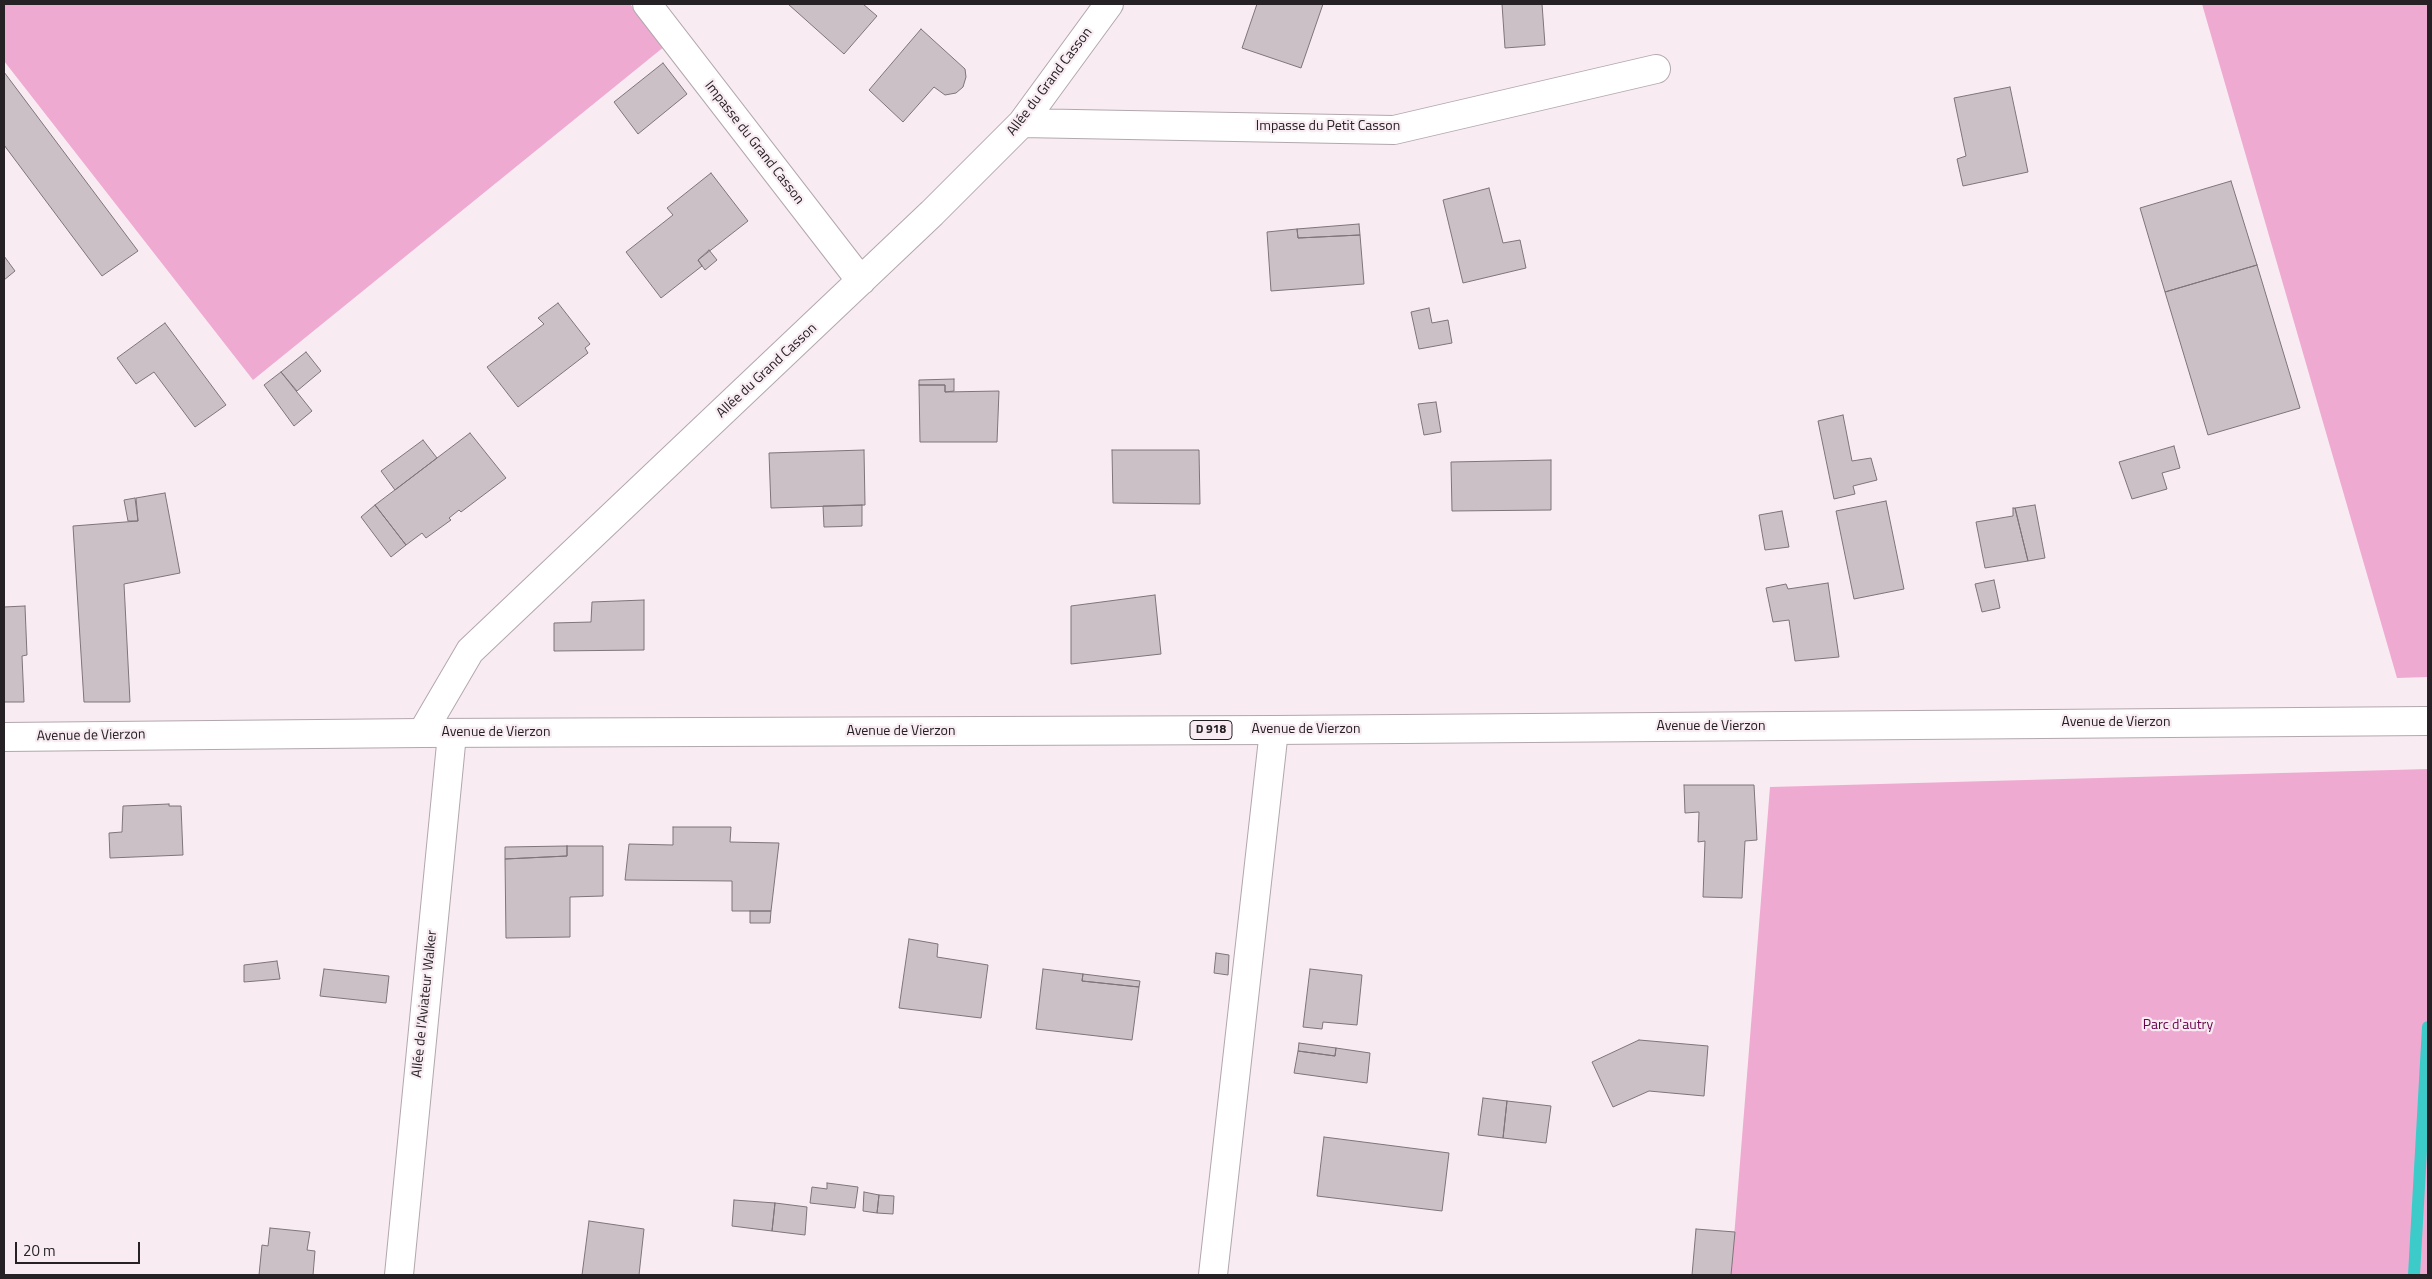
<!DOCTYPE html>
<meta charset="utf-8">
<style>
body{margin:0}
#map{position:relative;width:2432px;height:1279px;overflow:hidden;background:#f8ecf2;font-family:"Titillium Web",sans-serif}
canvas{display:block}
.frame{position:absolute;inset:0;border:5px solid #252124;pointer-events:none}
.scale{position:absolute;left:15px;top:1242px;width:125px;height:22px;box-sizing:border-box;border:2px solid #252124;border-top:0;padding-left:6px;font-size:15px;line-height:18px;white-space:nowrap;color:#252124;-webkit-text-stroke:4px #f8ecf2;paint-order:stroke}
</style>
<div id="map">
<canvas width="2432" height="1279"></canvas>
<div class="frame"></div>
<div class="scale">20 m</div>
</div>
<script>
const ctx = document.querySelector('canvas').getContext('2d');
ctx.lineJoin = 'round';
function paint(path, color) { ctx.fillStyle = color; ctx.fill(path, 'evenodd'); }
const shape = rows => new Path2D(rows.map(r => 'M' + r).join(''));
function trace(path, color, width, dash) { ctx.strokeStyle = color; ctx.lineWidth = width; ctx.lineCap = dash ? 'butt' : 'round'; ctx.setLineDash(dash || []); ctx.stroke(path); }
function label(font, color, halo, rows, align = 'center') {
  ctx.font = font + ' "Titillium Web",sans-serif'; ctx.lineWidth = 4.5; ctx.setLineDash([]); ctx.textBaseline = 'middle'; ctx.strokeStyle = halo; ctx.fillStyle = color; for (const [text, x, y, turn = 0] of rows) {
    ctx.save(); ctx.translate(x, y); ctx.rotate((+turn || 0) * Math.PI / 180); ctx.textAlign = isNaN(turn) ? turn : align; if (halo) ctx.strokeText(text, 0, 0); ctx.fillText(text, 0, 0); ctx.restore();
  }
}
paint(shape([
 [4,4,630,4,665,46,253,380,4,61],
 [2202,4,2428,4,2428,677,2397,678],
 [2428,769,2428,1275,1731,1275,1770,787]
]), '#efaad1');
trace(shape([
 [2414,1275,2428,1027]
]), '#3ccbc8', 12);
const building = shape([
 [788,4,863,4,877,16,844,54,788,4],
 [1257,4,1323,4,1301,68,1242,48,1257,4],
 [1502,4,1542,4,1545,45,1505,48,1502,4],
 [921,29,965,69,966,77,963,87,956,93,945,95,934,87,903,122,869,90,921,29],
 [663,63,687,94,638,134,614,102,663,63],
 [4,72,138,251,102,276,4,145,4,72],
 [2010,87,2028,172,1963,186,1957,159,1966,156,1954,98,2010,87],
 [711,173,748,221,698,260,702,266,661,298,626,252,673,215,667,208,711,173],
 [2231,181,2257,265,2165,292,2140,208,2231,181],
 [1489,188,1503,243,1520,240,1526,268,1463,283,1443,200,1489,188],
 [1359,224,1360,235,1298,238,1297,229,1359,224],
 [1297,229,1298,238,1360,235,1364,284,1271,291,1267,232,1297,229],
 [709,250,717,260,705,270,698,260,709,250],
 [4,256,15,271,4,280,4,256],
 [2257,265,2300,408,2208,435,2165,292,2257,265],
 [558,303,590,344,585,348,588,353,518,407,487,367,544,324,538,318,558,303],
 [1429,308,1432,323,1448,320,1452,343,1419,349,1411,312,1429,308],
 [165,323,226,405,195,427,154,372,136,384,117,358,165,323],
 [306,352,321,371,297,391,281,372,306,352],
 [281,372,312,411,294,426,264,385,281,372],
 [954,379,954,391,945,392,945,385,919,385,919,380,954,379],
 [919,385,945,385,945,392,999,391,997,442,920,442,919,385],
 [1436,402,1441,432,1424,435,1418,404,1436,402],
 [1843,415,1852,461,1871,458,1877,480,1853,486,1855,494,1834,499,1818,421,1843,415],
 [470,433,506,478,461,512,459,510,449,518,451,520,426,538,422,533,406,545,375,505,470,433],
 [423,440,437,458,395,490,381,471,423,440],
 [2174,446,2180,468,2162,473,2167,489,2132,499,2119,462,2174,446],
 [864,450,865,505,771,508,769,453,864,450],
 [1112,450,1199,450,1200,504,1113,503,1112,450],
 [1551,460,1551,510,1452,511,1451,462,1551,460],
 [165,493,180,573,124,584,130,702,84,702,73,526,138,521,136,498,165,493],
 [135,498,138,521,128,521,124,500,135,498],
 [1886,501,1904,589,1854,599,1836,511,1886,501],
 [375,505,406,545,391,557,361,517,375,505],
 [862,505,862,526,824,527,823,506,862,505],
 [2035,505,2045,558,2028,561,2015,508,2035,505],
 [2013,508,2015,508,2028,561,1985,568,1976,522,2013,516,2013,508],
 [1782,511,1789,547,1765,550,1759,515,1782,511],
 [1994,580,2000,608,1982,612,1975,584,1994,580],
 [1828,583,1839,657,1795,661,1789,620,1773,622,1766,588,1786,584,1788,589,1828,583],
 [1155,595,1161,654,1071,664,1071,606,1155,595],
 [644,600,644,650,554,651,554,623,591,622,592,602,644,600],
 [25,606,27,655,22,656,24,702,4,702,4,607,25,606],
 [1684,785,1754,785,1757,840,1745,841,1742,898,1703,897,1705,841,1698,842,1699,812,1685,813,1684,785],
 [169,804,169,806,181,806,183,855,110,858,109,833,122,832,123,806,169,804],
 [673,827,731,827,730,842,779,843,771,911,732,911,732,881,625,880,629,844,673,845,673,827],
 [567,846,603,846,603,896,570,897,570,937,506,938,505,859,567,856,567,846],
 [567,846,567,856,505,859,505,847,567,846],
 [750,911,771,911,770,923,750,923,750,911],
 [909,939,938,944,937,957,988,965,981,1018,899,1008,909,939],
 [1216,953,1229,955,1228,975,1214,973,1216,953],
 [277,961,280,979,244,982,244,965,277,961],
 [324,969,389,976,386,1003,320,996,324,969],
 [1043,969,1083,974,1082,981,1139,987,1132,1040,1036,1029,1043,969],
 [1310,969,1362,975,1357,1025,1323,1022,1322,1029,1303,1027,1310,969],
 [1083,974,1140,981,1139,987,1082,981,1083,974],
 [1639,1040,1708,1046,1704,1096,1649,1091,1613,1107,1592,1062,1639,1040],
 [1299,1043,1336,1048,1335,1056,1298,1051,1299,1043],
 [1336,1048,1370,1053,1367,1083,1294,1073,1298,1051,1335,1056,1336,1048],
 [1483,1098,1507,1101,1503,1138,1478,1135,1483,1098],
 [1507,1101,1551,1106,1546,1143,1503,1138,1507,1101],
 [1324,1137,1449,1153,1442,1211,1317,1196,1324,1137],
 [827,1183,858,1187,855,1208,810,1203,812,1187,827,1189,827,1183],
 [864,1192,879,1195,877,1213,863,1211,864,1192],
 [879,1195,894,1196,893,1214,877,1213,879,1195],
 [734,1200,775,1203,772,1231,732,1226,734,1200],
 [775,1203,807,1207,805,1235,772,1231,775,1203],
 [589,1221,644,1229,639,1275,582,1275,589,1221],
 [270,1228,310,1232,307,1250,315,1251,313,1275,259,1275,262,1245,268,1246,270,1228],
 [1696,1229,1735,1232,1731,1275,1692,1275,1696,1229]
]);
paint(building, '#cac0c5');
trace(building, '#7e7479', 1);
const minor = shape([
 [647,4,861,281],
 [1022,123,1394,130,1656,69],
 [422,733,470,651,932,213,1022,123,1109,4],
 [399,1275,452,734],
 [1213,1275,1274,730]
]);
const primary = shape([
 [4,737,422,733,1274,730,2428,721]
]);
trace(minor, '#b2a7ad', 30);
trace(primary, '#b2a7ad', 30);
trace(minor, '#fff', 28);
trace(primary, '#fff', 28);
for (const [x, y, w] of [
 [1211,730,42]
]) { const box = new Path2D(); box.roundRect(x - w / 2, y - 9.5, w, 19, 4); ctx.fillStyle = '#f8ecf2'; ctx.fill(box); trace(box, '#252124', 1); }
label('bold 12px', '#252124', null, [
 ["D 918",1211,730]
]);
label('14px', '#252124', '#f8ecf2', [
 ["Allée du Grand Casson",1050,82,-53],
 ["Impasse du Petit Casson",1328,127],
 ["Impasse du Grand Casson",754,143,52],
 ["Allée du Grand Casson",767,371,-43],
 ["Avenue de Vierzon",2116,723],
 ["Avenue de Vierzon",1711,727],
 ["Avenue de Vierzon",1306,730],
 ["Avenue de Vierzon",901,732],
 ["Avenue de Vierzon",496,733],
 ["Avenue de Vierzon",91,736,-1],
 ["Allée de l'Aviateur Walker",425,1004,-84]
]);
label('14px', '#68004b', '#f8ecf2', [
 ["Parc d'autry",2178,1026]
]);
</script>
